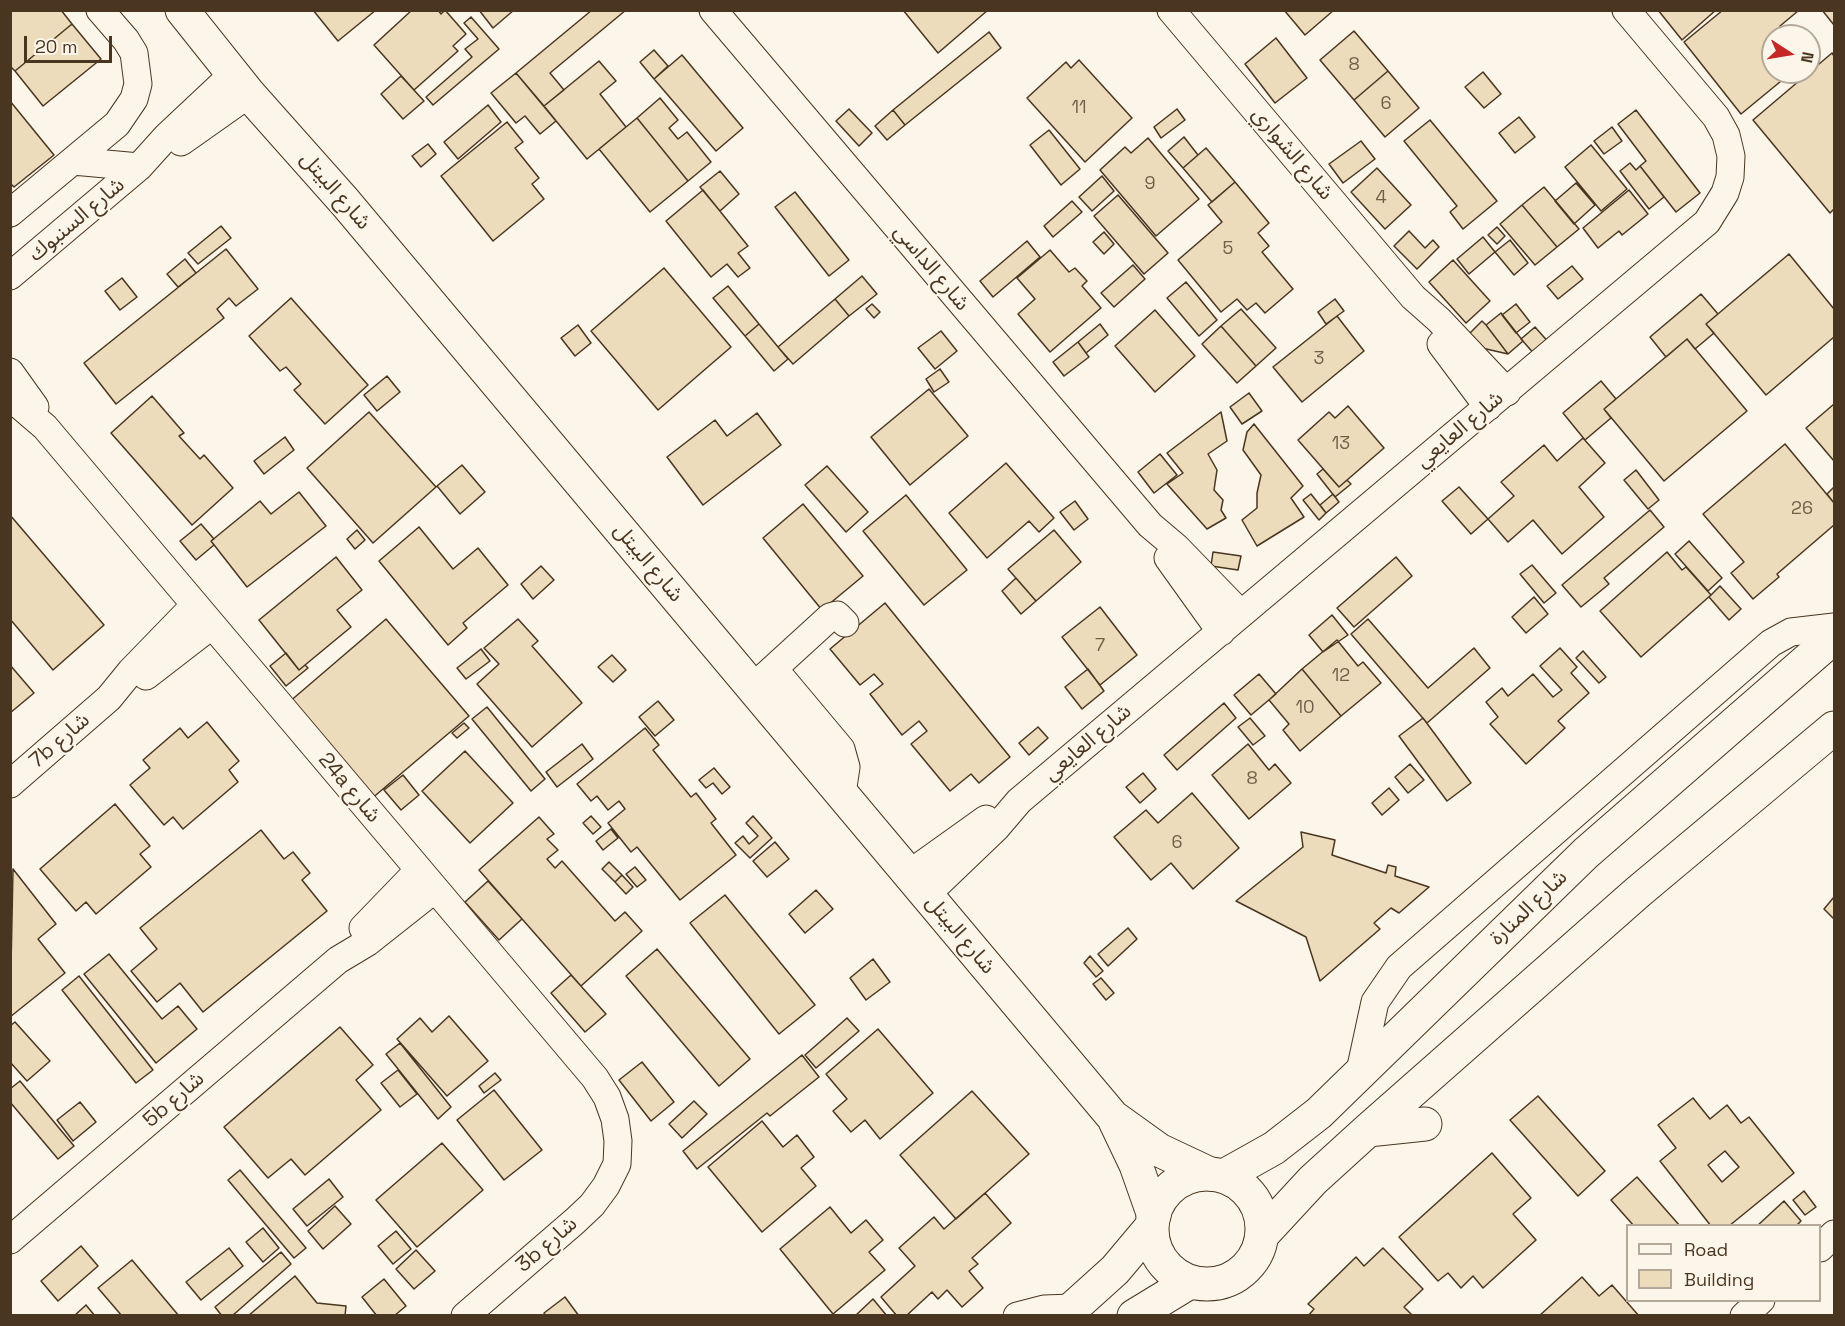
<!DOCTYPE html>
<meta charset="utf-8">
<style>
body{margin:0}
#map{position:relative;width:1845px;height:1326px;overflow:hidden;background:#fbf6e9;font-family:"Space Grotesk",sans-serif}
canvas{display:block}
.frame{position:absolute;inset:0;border:12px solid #4a3520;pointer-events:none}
.legend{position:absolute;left:1626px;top:1224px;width:195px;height:78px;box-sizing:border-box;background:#fbf6e9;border:2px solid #b4a999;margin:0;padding:8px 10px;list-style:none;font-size:18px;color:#4a3520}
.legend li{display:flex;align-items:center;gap:12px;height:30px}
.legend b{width:30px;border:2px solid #b4a999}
.north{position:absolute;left:1761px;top:24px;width:60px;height:60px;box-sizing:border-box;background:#fbf6e9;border:2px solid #b4a999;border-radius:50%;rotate:102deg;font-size:16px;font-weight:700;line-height:24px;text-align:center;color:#4a3520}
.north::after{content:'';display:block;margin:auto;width:21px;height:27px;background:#c62828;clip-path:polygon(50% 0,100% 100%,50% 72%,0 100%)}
.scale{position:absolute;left:24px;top:36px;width:88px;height:27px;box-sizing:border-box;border:3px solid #4a3520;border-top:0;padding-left:8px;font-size:18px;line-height:21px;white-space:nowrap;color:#4a3520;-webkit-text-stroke:4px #fbf6e9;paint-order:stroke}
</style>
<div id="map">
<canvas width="1845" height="1326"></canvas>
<div class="frame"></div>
<ul class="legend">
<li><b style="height:8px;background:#fbf6e9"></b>Road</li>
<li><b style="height:16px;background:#ecdcbc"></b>Building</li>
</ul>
<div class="north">N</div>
<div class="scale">20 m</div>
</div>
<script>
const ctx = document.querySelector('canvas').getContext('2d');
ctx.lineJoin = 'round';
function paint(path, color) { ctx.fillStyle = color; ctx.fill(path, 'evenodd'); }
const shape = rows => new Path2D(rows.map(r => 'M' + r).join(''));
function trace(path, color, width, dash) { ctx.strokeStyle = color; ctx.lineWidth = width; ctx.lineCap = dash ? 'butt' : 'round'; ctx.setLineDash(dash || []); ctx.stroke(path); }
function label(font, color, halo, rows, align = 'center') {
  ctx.font = font + ' "Space Grotesk","Noto Sans Arabic",sans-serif'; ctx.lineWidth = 4.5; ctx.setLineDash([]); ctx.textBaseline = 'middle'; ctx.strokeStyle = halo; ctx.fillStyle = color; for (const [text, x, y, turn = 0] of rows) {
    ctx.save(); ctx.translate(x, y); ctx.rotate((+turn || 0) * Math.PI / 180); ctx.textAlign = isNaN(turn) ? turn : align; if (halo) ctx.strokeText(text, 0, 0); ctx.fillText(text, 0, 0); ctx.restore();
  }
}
const building = shape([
 [61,10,72,24,15,71,10,66,10,11,61,10],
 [313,10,376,10,338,41,313,10],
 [412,10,438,10,441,14,445,10,466,34,453,46,458,51,414,90,374,45,412,10],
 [479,10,514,10,493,28,479,10],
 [592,10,626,10,550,73,564,90,544,106,516,73,592,10],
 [903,10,988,10,938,53,903,10],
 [1284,10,1334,10,1305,35,1284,10],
 [1658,10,1716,10,1682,40,1658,10],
 [1723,10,1798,11,1780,26,1788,36,1773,36,1773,72,1792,72,1741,114,1684,42,1723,10],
 [1822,10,1834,10,1834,25,1822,10],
 [471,17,499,49,433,105,426,97,472,57,465,49,478,39,464,23,471,17],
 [72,24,101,59,43,106,15,71,72,24],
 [1354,31,1388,71,1354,100,1320,60,1354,31],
 [989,32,1001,48,905,125,893,110,989,32],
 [1276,38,1307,78,1275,103,1245,64,1276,38],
 [654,50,668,66,654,79,640,62,654,50],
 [1832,53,1834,56,1834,209,1830,213,1753,120,1832,53],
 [682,55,743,128,716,151,654,79,682,55],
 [1079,60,1132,118,1085,162,1027,98,1066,62,1071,68,1079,60],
 [599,61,616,81,600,94,626,127,587,159,544,106,599,61],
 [1388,71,1419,108,1385,137,1354,100,1388,71],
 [1483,72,1501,94,1484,108,1465,87,1483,72],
 [516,73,556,121,540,134,525,116,516,123,491,93,516,73],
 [401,76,424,101,403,119,381,94,401,76],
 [660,98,678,120,669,128,678,139,687,132,711,162,688,181,637,118,660,98],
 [10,101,54,155,14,187,10,183,10,101],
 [488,105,501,122,458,159,444,142,488,105],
 [849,109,872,133,859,146,836,121,849,109],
 [1177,109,1185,120,1161,138,1154,127,1177,109],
 [893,110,905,125,887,140,875,126,893,110],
 [1636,110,1700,193,1676,212,1640,166,1646,161,1618,124,1636,110],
 [1519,117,1535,137,1515,153,1499,133,1519,117],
 [637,118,688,181,650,212,599,149,637,118],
 [1430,120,1497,201,1463,229,1450,212,1457,206,1404,141,1430,120],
 [507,122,523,142,515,148,539,178,532,184,544,199,493,241,441,176,507,122],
 [1612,127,1622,141,1604,154,1594,141,1612,127],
 [1049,130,1080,169,1061,185,1030,145,1049,130],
 [1184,137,1198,155,1183,168,1168,151,1184,137],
 [1148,138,1199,199,1156,236,1100,170,1125,147,1131,153,1148,138],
 [1361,141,1375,159,1343,183,1329,164,1361,141],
 [428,144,436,154,421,167,412,156,428,144],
 [1591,145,1627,189,1601,211,1565,167,1591,145],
 [1206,148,1235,182,1212,202,1183,168,1206,148],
 [1630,163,1636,170,1640,166,1664,197,1649,209,1620,171,1630,163],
 [1377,168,1411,205,1385,229,1351,192,1377,168],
 [720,171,739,194,720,211,700,187,720,171],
 [1102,176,1114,191,1092,211,1079,197,1102,176],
 [1235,182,1269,223,1258,233,1269,246,1262,252,1293,289,1265,313,1256,303,1247,310,1237,299,1221,312,1178,260,1222,222,1208,205,1235,182],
 [1576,183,1595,205,1574,224,1555,201,1576,183],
 [1544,187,1579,229,1557,247,1522,205,1544,187],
 [703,190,748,246,738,253,750,268,738,277,727,264,711,277,666,221,703,190],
 [1629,190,1648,214,1622,235,1619,231,1598,248,1583,228,1629,190],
 [795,192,849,260,829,276,775,207,795,192],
 [1118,195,1168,253,1144,274,1094,216,1118,195],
 [1072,201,1082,212,1053,237,1044,226,1072,201],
 [1522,205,1557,247,1535,265,1500,224,1522,205],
 [221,226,231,238,198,264,188,253,221,226],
 [1497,227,1505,236,1497,244,1488,235,1497,227],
 [1409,231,1425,248,1433,240,1439,247,1417,269,1394,246,1409,231],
 [1104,232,1114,244,1104,254,1093,242,1104,232],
 [1483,237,1495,252,1469,274,1457,259,1483,237],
 [1510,240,1528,263,1514,275,1495,252,1510,240],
 [1027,241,1040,257,993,297,980,281,1027,241],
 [226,249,258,289,236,306,229,298,217,309,224,318,116,404,84,363,226,249],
 [1050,250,1069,272,1075,268,1087,281,1082,286,1101,308,1050,352,1018,314,1035,299,1017,278,1050,250],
 [1789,254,1834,309,1834,337,1766,395,1706,324,1789,254],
 [185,259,196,273,178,287,167,274,185,259],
 [1453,260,1490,301,1466,323,1429,282,1453,260],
 [1133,265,1145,279,1114,307,1101,293,1133,265],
 [1572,266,1583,279,1558,299,1547,286,1572,266],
 [664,268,731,347,658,410,591,331,664,268],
 [862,276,877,294,849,316,835,299,862,276],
 [122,278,137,297,120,310,105,291,122,278],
 [1186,282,1217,320,1199,336,1167,298,1186,282],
 [728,286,759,324,745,336,713,298,728,286],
 [1701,294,1718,314,1706,324,1714,333,1695,349,1687,339,1666,357,1650,337,1701,294],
 [291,298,368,385,325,424,294,390,301,384,286,367,280,371,249,336,291,298],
 [835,299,849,316,793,364,778,347,835,299],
 [1335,299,1344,311,1326,324,1318,312,1335,299],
 [872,304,880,312,874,318,866,309,872,304],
 [1516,304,1530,322,1516,333,1502,315,1516,304],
 [1241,309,1276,348,1256,366,1221,326,1241,309],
 [1155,310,1195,356,1155,392,1115,346,1155,310],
 [1501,313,1523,341,1508,354,1486,325,1501,313],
 [1337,316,1364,351,1302,402,1273,367,1337,316],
 [1482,321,1486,325,1508,354,1482,348,1469,334,1482,321],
 [759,324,788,359,774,371,745,336,759,324],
 [1100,324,1108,335,1086,353,1078,342,1100,324],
 [578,325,591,343,575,356,561,338,578,325],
 [1221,326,1256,366,1237,383,1202,344,1221,326],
 [1535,327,1551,345,1537,357,1521,339,1535,327],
 [941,331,957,351,935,369,918,348,941,331],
 [1687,339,1747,411,1664,481,1604,409,1687,339],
 [1078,342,1089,357,1064,376,1053,362,1078,342],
 [940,369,949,382,934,392,926,379,940,369],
 [387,376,400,392,377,411,364,395,387,376],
 [1601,381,1616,399,1604,409,1611,418,1585,440,1563,413,1601,381],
 [929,389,968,436,910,485,871,437,929,389],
 [1249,393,1262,411,1242,424,1230,407,1249,393],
 [152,396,184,433,179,436,200,459,204,455,233,488,192,525,111,433,152,396],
 [1834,404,1834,461,1806,428,1834,404],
 [1348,406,1384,448,1339,487,1298,440,1329,412,1335,418,1348,406],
 [369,412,436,487,373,543,307,468,369,412],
 [1221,412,1227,441,1208,454,1217,470,1214,490,1223,500,1221,510,1226,518,1207,529,1167,484,1183,473,1167,453,1221,412],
 [757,413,781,445,703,505,667,457,715,420,727,436,757,413],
 [1254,424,1303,486,1291,498,1304,517,1257,546,1242,520,1257,508,1257,493,1261,475,1243,450,1247,432,1254,424],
 [285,437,294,450,264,474,254,461,285,437],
 [1583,438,1605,463,1579,487,1604,517,1562,554,1533,520,1508,542,1488,519,1514,496,1501,482,1544,445,1557,461,1583,438],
 [1785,444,1834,503,1834,525,1777,574,1779,577,1753,599,1731,573,1744,562,1703,514,1785,444],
 [1160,454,1177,475,1154,493,1138,472,1160,454],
 [1006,463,1054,518,1039,532,1029,521,987,558,949,513,1006,463],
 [462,465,485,492,460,514,437,486,462,465],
 [827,466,868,512,846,532,805,485,827,466],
 [1323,469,1339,487,1347,480,1351,484,1335,497,1317,474,1323,469],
 [1636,470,1659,500,1648,509,1624,480,1636,470],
 [1459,487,1488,519,1471,534,1442,501,1459,487],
 [1834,487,1834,503,1827,494,1834,487],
 [299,492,326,526,247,587,211,541,260,501,271,514,299,492],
 [1311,494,1326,513,1319,520,1303,500,1311,494],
 [1333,494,1339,502,1326,513,1320,505,1333,494],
 [906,495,967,570,924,605,863,531,906,495],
 [1075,501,1088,519,1074,530,1060,512,1075,501],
 [803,504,863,576,822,610,763,538,803,504],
 [1650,510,1664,527,1604,578,1609,584,1581,607,1562,585,1650,510],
 [10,515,104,625,53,670,10,619,10,515],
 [201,524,214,539,211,541,214,545,196,560,180,541,201,524],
 [419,527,453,569,478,548,508,585,463,623,467,628,448,645,379,561,419,527],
 [357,530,365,540,355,549,347,539,357,530],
 [1054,530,1081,562,1036,601,1008,569,1054,530],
 [1689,541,1722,578,1708,591,1675,554,1689,541],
 [1213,552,1241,556,1238,570,1211,566,1213,552],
 [1667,552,1682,570,1686,567,1711,595,1641,657,1600,611,1667,552],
 [336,557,362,590,337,610,351,627,299,670,259,620,336,557],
 [1396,557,1412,576,1354,627,1337,608,1396,557],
 [1532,565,1556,593,1544,603,1520,574,1532,565],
 [541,566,554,580,533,599,521,584,541,566],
 [1016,578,1036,601,1021,614,1002,591,1016,578],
 [1720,586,1741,609,1729,620,1709,597,1720,586],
 [1534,597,1548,614,1526,633,1512,617,1534,597],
 [885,603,1010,757,979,783,971,774,950,791,911,744,927,731,919,721,902,735,870,694,883,684,874,674,860,685,830,649,885,603],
 [1100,607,1137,655,1100,685,1062,637,1100,607],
 [1332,615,1348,635,1323,652,1309,635,1332,615],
 [386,619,469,716,370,800,288,703,386,619],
 [518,619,538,641,532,646,582,703,532,747,477,684,499,664,484,648,518,619],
 [1368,619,1428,688,1474,648,1490,668,1427,723,1351,634,1368,619],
 [1337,640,1358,666,1363,662,1381,683,1341,716,1302,669,1337,640],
 [1560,648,1577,667,1571,673,1589,693,1558,721,1565,728,1526,764,1490,724,1498,717,1486,702,1502,688,1508,696,1533,674,1553,697,1562,690,1540,666,1560,648],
 [481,649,490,661,466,679,457,668,481,649],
 [1583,651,1606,677,1599,683,1576,658,1583,651],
 [286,653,299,670,305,665,308,668,286,686,270,666,286,653],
 [612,655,626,670,613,682,598,667,612,655],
 [10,665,34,693,10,713,10,665],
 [1088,669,1104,691,1082,709,1065,687,1088,669],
 [1302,669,1341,716,1300,751,1283,730,1289,724,1269,700,1302,669],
 [1259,674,1276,694,1251,715,1234,695,1259,674],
 [658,701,674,720,655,736,639,717,658,701],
 [1224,703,1236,718,1177,770,1164,755,1224,703],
 [487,707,545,779,531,791,472,719,487,707],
 [1250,718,1265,736,1253,745,1238,727,1250,718],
 [1423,718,1471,783,1447,801,1399,736,1423,718],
 [207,722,239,761,229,770,238,782,183,829,173,817,164,825,130,785,150,768,143,760,180,728,188,738,207,722],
 [464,723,469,728,457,738,452,733,464,723],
 [1038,727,1048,738,1029,755,1019,743,1038,727],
 [645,728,659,745,653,750,691,797,696,793,716,819,711,823,736,855,680,900,637,847,631,852,608,823,625,809,619,801,608,810,597,796,591,801,577,784,645,728],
 [582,744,593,759,557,787,546,772,582,744],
 [1248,744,1269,770,1275,764,1291,783,1249,819,1212,775,1248,744],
 [465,751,513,803,470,843,422,791,465,751],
 [1410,764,1424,780,1408,793,1395,777,1410,764],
 [714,768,730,787,722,794,713,783,706,788,699,780,714,768],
 [1143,773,1156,789,1140,803,1126,787,1143,773],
 [403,775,419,795,401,810,384,790,403,775],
 [1389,788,1399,800,1382,815,1372,803,1389,788],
 [1192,793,1239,848,1193,889,1171,863,1151,880,1114,837,1146,810,1158,823,1192,793],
 [115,804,150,846,140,854,151,867,96,914,86,902,76,911,40,869,115,804],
 [591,816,601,827,593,834,583,823,591,816],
 [753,816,772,838,750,858,735,843,743,836,749,844,758,836,746,823,753,816],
 [539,817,554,834,547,839,558,850,547,859,555,868,562,861,615,921,625,912,642,931,581,986,479,870,539,817],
 [611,829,618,838,603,850,596,841,611,829],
 [261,830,284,859,293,852,310,873,302,880,327,911,203,1012,180,983,157,1002,131,971,157,949,140,928,261,830],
 [1301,832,1335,840,1332,855,1386,873,1388,865,1396,867,1395,876,1429,887,1399,913,1391,908,1374,923,1380,929,1320,981,1306,937,1236,901,1303,847,1301,832],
 [775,842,789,859,767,877,753,861,775,842],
 [609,862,622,875,615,882,602,869,609,862],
 [635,867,646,880,637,887,626,874,635,867],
 [13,869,56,924,38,939,65,973,10,1017,13,869],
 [622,875,633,887,626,894,615,882,622,875],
 [488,881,522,919,499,940,465,902,488,881],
 [816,890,833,909,805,933,789,914,816,890],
 [725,895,815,1005,779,1034,690,923,725,895],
 [1834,897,1834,919,1824,909,1834,897],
 [1128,928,1137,939,1108,966,1098,954,1128,928],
 [657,949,750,1059,719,1086,626,976,657,949],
 [109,954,162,1019,178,1006,197,1029,156,1063,84,974,109,954],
 [1090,956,1103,971,1096,977,1084,963,1090,956],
 [873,959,890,982,866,1000,850,978,873,959],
 [571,975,606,1014,585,1032,551,993,571,975],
 [79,976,153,1070,136,1083,62,990,79,976],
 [1101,978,1114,993,1106,1000,1093,984,1101,978],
 [449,1016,488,1061,447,1096,397,1039,420,1018,432,1032,449,1016],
 [847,1018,859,1031,816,1068,805,1055,847,1018],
 [15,1022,50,1061,27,1081,10,1062,10,1026,15,1022],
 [340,1027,373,1065,356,1080,381,1110,305,1175,291,1159,268,1178,224,1127,340,1027],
 [878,1029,933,1093,880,1139,865,1120,851,1132,833,1111,847,1099,826,1074,878,1029],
 [400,1043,451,1107,438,1119,386,1054,400,1043],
 [802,1055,819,1077,770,1116,767,1113,697,1169,683,1151,802,1055],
 [642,1062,674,1102,651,1121,619,1080,642,1062],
 [398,1070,417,1094,400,1107,381,1083,398,1070],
 [495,1073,501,1080,484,1093,479,1086,495,1073],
 [20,1081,74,1146,58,1159,10,1102,10,1089,20,1081],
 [494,1090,542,1150,504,1180,457,1120,494,1090],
 [972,1091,1029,1154,956,1219,900,1155,972,1091],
 [1538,1096,1605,1171,1578,1196,1510,1120,1538,1096],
 [1693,1098,1710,1119,1727,1105,1741,1123,1749,1117,1794,1173,1729,1226,1711,1226,1660,1161,1676,1148,1658,1125,1693,1098],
 [1725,1151,1739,1167,1722,1182,1708,1165,1725,1151],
 [694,1101,707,1114,682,1138,669,1124,694,1101],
 [80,1102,96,1122,73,1141,57,1120,80,1102],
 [762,1121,783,1147,797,1135,814,1157,801,1168,816,1186,762,1232,708,1167,762,1121],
 [442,1143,483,1190,417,1247,376,1200,442,1143],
 [1492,1153,1531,1198,1513,1214,1536,1240,1483,1288,1473,1276,1461,1288,1448,1273,1438,1281,1399,1237,1492,1153],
 [240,1170,306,1248,294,1258,228,1180,240,1170],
 [1637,1177,1680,1226,1634,1226,1611,1200,1637,1177],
 [329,1179,343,1197,307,1226,293,1209,329,1179],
 [1804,1191,1816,1207,1805,1215,1793,1200,1804,1191],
 [985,1193,1011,1223,972,1258,978,1264,969,1271,983,1288,962,1307,947,1290,938,1299,932,1292,906,1316,897,1316,881,1297,915,1266,899,1248,934,1217,944,1229,985,1193],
 [1784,1201,1801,1221,1796,1226,1757,1226,1784,1201],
 [335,1206,351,1224,323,1249,308,1231,335,1206],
 [830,1207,851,1233,866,1220,883,1240,869,1252,885,1270,833,1314,780,1249,830,1207],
 [263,1228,279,1248,263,1262,246,1242,263,1228],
 [396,1231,411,1249,393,1264,378,1246,396,1231],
 [81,1246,98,1266,58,1301,41,1281,81,1246],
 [229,1248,243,1266,201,1300,186,1282,229,1248],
 [1383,1248,1423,1289,1404,1307,1413,1316,1308,1316,1314,1309,1308,1304,1356,1257,1364,1266,1383,1248],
 [416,1250,435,1271,414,1289,396,1269,416,1250],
 [281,1252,291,1264,232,1316,222,1316,215,1307,281,1252],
 [132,1260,179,1316,122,1316,98,1288,132,1260],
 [295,1276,317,1303,346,1306,345,1316,248,1316,295,1276],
 [1582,1277,1599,1296,1612,1285,1639,1316,1539,1316,1582,1277],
 [384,1279,406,1306,394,1316,377,1316,362,1297,384,1279],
 [565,1297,579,1316,546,1316,544,1313,565,1297],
 [873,1299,887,1316,855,1316,873,1299],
 [86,1305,95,1316,74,1316,86,1305]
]);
paint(building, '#ecdcbc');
trace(building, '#4a3520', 1.5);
const minor = shape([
 [713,10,1150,525,1176,547,1241,614],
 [1171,10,1413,297,1439,320,1507,392],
 [181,142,249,94],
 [73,161,139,167],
 [10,213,117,124,134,99,138,84,134,53,126,40,100,10],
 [10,276,139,167,167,136,233,74],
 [1441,344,1488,407],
 [10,372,35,407],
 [10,397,45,427,595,1078,607,1097,615,1119,618,1141,617,1164,606,1186,592,1205,575,1221,465,1316],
 [1168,558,1221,632],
 [774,669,841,749,846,767,842,794],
 [146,676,212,625],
 [761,680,830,617,837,615,845,623],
 [10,784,109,698,131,671,195,605],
 [909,874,986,819],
 [926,895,996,828,1019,801,1707,222,1725,193,1730,177,1731,156,1726,135,1716,117,1626,10],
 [363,928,419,870],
 [1359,1076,1375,1002,1399,967,1771,643,1791,632,1834,627],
 [10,1240,338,960,368,942,435,889],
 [1820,1248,1834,1234],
 [1017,1316,1044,1309,1072,1308],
 [1744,1316,1761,1300]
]);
const tertiary = shape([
 [182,10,249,94,345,202,1113,1117,1159,1150,1210,1174],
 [1115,1121,1136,1165,1154,1216]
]);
const secondary = shape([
 [1368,1130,1425,1124],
 '1152 1229a55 55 0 1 1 110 0a55 55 0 1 1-110 0Z',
 [1224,1176,1274,1148,1319,1113,1586,853,1834,637],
 [1263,1234,1313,1180,1368,1130,1638,892,1834,728],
 [1064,1316,1115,1270,1152,1226],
 [1134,1316,1190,1282]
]);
trace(minor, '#4a3520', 29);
trace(tertiary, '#4a3520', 35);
trace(secondary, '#4a3520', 35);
trace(minor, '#fbf6e9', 27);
trace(tertiary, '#fbf6e9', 33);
trace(secondary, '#fbf6e9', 33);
label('18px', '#725f47', null, [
 ["8",1354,65],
 ["6",1386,104],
 ["11",1079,108],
 ["9",1150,184],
 ["4",1381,198],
 ["5",1228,249],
 ["3",1319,359],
 ["13",1341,444],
 ["26",1802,509],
 ["7",1100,646],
 ["12",1341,676],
 ["10",1305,708],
 ["8",1252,779],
 ["6",1177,843]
]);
label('21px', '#4a3520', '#fbf6e9', [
 ["شارع الشواري",1292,154,50],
 ["شارع البيتل",335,191,49],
 ["شارع السنبوك",77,220,-40],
 ["شارع الداسي",931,268,50],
 ["شارع العايعي",1460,430,-40],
 ["شارع البيتل",648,563,50],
 ["7b شارع",60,741,-41],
 ["شارع العايعي",1088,743,-40],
 ["24a شارع",349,788,50],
 ["شارع المنارة",1529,908,-44],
 ["شارع البيتل",960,935,50],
 ["5b شارع",174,1100,-41],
 ["3b شارع",547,1245,-41]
]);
</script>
